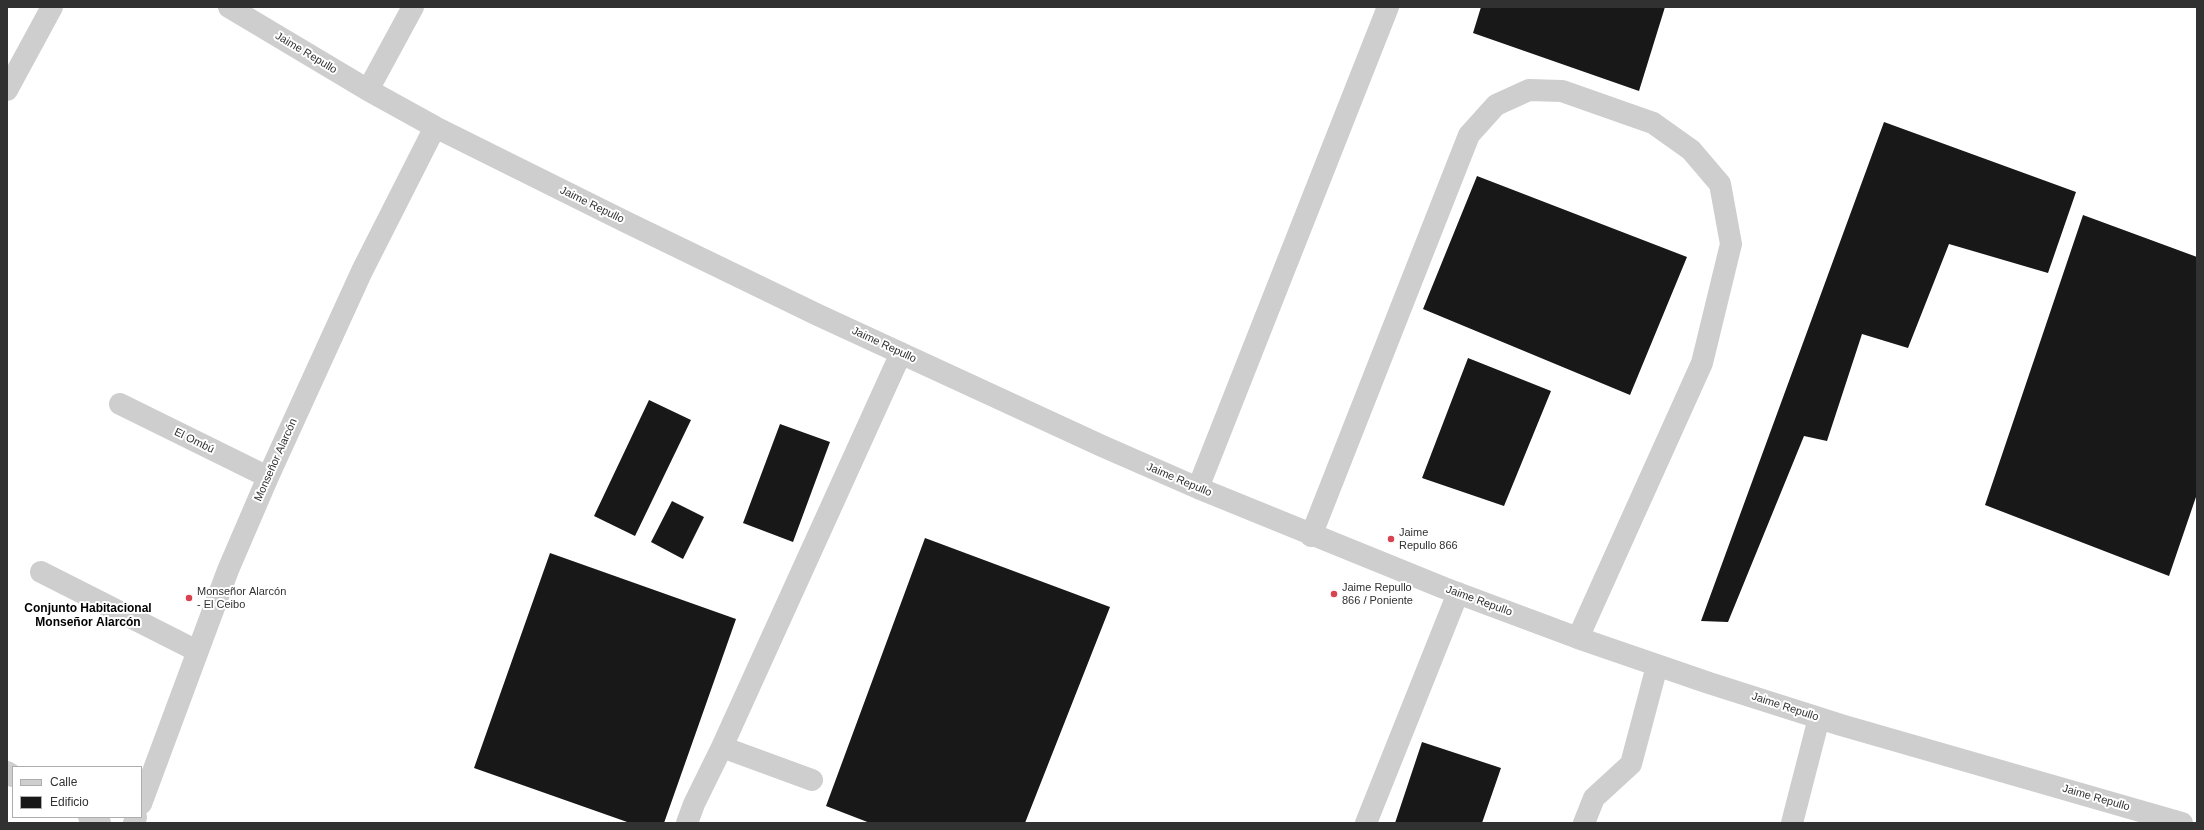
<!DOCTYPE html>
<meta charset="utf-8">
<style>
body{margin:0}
#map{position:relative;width:2204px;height:830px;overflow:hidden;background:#fff;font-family:Arial,sans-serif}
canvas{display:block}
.frame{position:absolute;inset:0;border:8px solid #313131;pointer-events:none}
.legend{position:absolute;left:12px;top:766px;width:130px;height:52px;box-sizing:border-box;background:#fff;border:1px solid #adadad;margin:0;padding:5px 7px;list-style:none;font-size:12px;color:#313131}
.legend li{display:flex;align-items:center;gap:8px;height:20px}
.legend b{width:20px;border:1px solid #adadad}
</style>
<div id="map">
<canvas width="2204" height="830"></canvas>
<div class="frame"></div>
<ul class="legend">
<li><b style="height:5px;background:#cecece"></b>Calle</li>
<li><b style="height:11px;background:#181818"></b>Edificio</li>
</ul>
</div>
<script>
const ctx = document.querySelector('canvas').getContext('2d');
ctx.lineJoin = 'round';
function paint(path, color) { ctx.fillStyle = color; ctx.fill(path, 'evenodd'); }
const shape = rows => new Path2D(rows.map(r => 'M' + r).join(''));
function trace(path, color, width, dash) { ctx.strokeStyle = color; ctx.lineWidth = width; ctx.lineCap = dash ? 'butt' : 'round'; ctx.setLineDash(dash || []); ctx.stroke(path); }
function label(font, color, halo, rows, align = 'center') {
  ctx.font = font + ' Arial,sans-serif'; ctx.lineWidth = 4; ctx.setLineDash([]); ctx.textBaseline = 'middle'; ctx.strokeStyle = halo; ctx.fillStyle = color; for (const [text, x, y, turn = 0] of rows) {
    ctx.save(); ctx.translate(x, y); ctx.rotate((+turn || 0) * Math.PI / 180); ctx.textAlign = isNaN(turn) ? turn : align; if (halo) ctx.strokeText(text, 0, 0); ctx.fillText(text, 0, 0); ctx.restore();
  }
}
paint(shape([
 [1481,7,1665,7,1639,91,1473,33],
 [1884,122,2076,192,2048,273,1949,244,1908,348,1862,334,1827,441,1804,436,1728,622,1701,621],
 [1477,176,1687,257,1630,395,1423,309],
 [2083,215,2197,257,2197,494,2169,576,1985,505],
 [1468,358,1551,391,1504,506,1422,478],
 [649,400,691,420,635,536,594,516],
 [780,424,830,442,793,542,743,523],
 [672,501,704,517,683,559,651,542],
 [925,538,1110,607,1025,823,870,823,826,806],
 [550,553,736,619,664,823,630,823,474,768],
 [1422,742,1501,768,1482,823,1395,823]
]), '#181818');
trace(shape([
 [229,7,368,90,435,127,626,222,818,315,1102,446,1198,488,1444,588,1578,638,1709,683,1841,725,2182,823],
 [7,90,52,7],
 [368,90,413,7],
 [120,404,268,477],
 [1198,488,1388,7],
 [1311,536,1469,135,1496,105,1529,90,1562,91,1653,123,1691,150,1720,184,1731,244,1702,363,1578,638],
 [41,572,197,651],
 [722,747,812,780],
 [7,772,13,776],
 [141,804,228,570,268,477,362,271,435,127],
 [89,817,100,823],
 [134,823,136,817],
 [687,823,694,804,722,747,901,353],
 [1366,823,1458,593],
 [1584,823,1594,798,1631,764,1657,666],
 [1792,823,1819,718]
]), '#cecece', 22);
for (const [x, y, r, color] of [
 [1391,539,4,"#d84350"],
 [1334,594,4,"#d84350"],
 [189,598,4,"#d84350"]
]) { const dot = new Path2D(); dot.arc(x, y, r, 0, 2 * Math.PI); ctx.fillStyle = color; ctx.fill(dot); trace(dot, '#fff', 1.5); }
label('11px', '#313131', '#fff', [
 ["Jaime Repullo",306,53,31],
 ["Jaime Repullo",592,205,26],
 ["Jaime Repullo",884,345,25],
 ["El Ombú",194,441,26],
 ["Monseñor Alarcón",276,460,-66],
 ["Jaime Repullo",1179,480,23],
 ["Jaime Repullo",1479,601,20],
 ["Jaime Repullo",1785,707,18],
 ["Jaime Repullo",2096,798,16]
]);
label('11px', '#313131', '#fff', [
 ["Jaime",1399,533],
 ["Repullo 866",1399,546],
 ["Jaime Repullo",1342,588],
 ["866 / Poniente",1342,601],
 ["Monseñor Alarcón",197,592],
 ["- El Ceibo",197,605]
], 'left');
label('bold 12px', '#000', '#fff', [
 ["Conjunto Habitacional",88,609],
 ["Monseñor Alarcón",88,623]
]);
</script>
